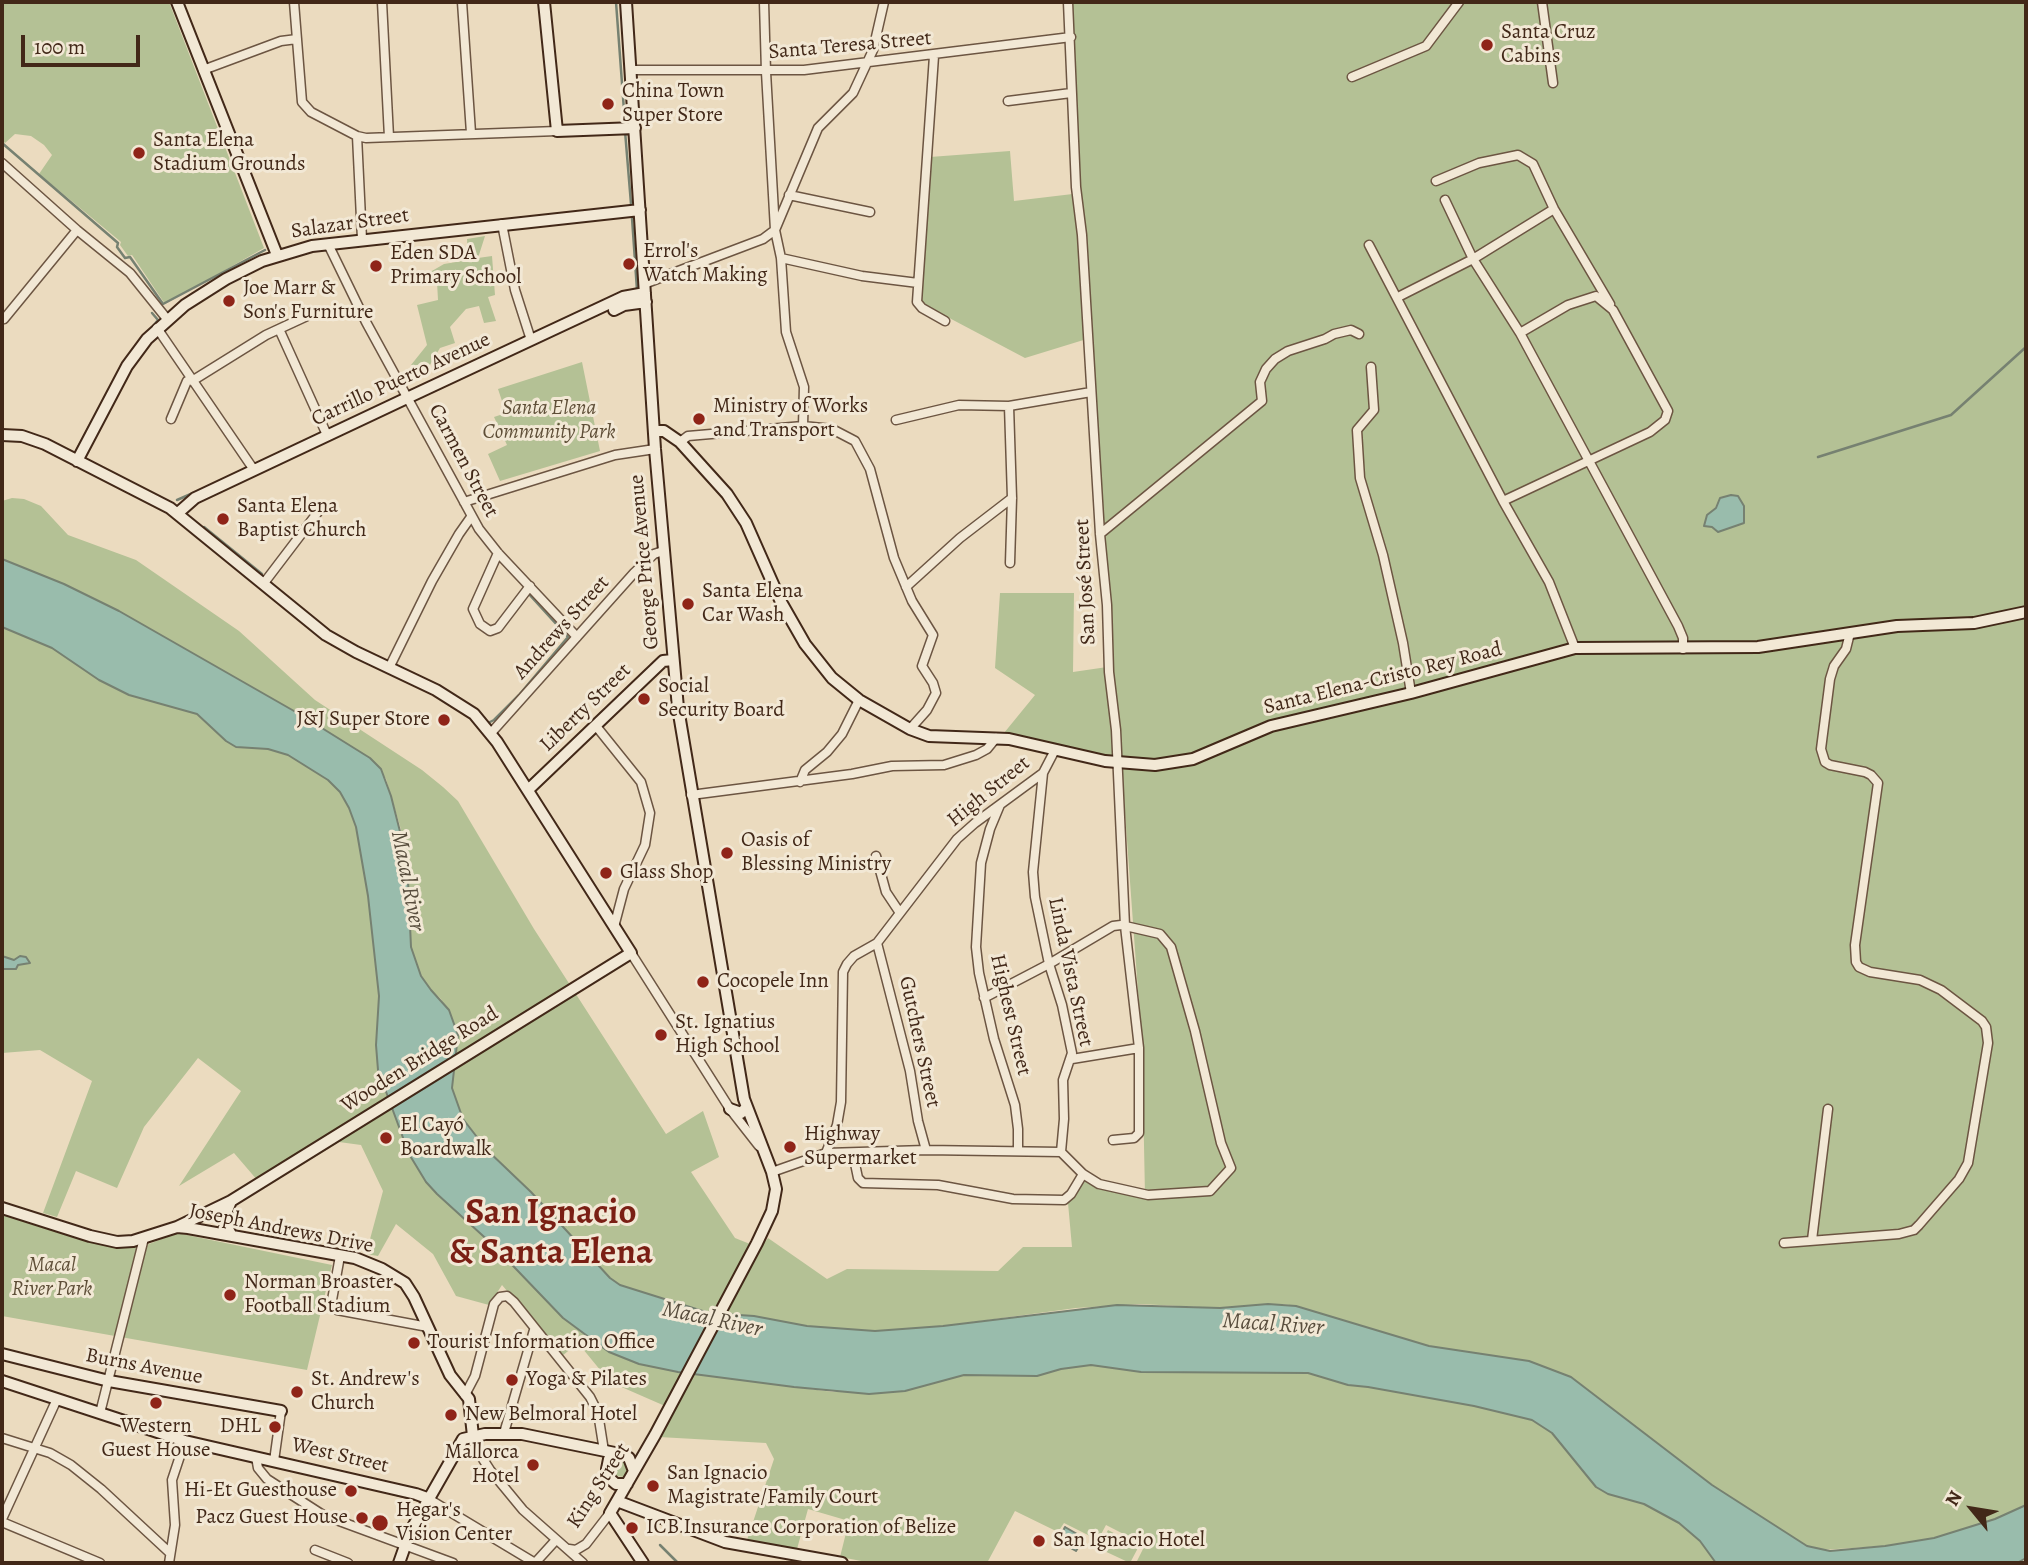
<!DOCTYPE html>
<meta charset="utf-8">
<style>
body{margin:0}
#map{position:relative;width:2028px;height:1565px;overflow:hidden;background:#ebdbbf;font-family:Alegreya,serif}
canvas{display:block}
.frame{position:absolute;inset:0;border:4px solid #422818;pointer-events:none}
.north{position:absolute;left:1937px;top:1474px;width:70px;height:70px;-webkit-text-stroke:5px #f2e8d5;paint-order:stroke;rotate:300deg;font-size:19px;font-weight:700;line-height:28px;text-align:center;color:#422818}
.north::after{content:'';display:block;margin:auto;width:24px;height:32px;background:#422818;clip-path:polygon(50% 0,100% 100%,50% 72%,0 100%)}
.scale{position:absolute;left:21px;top:35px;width:119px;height:32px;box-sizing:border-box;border:4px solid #422818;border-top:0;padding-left:9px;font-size:21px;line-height:24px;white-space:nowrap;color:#422818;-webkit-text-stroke:5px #f2e8d5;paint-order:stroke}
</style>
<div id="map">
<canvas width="2028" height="1565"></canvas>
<div class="frame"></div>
<div class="north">N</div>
<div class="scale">100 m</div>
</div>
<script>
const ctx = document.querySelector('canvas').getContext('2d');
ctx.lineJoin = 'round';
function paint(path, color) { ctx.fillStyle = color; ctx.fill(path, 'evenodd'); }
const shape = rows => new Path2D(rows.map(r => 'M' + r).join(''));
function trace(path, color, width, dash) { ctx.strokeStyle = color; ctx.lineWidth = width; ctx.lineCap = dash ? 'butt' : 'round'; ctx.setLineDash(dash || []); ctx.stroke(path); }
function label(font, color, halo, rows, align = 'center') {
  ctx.font = font + ' Alegreya,serif'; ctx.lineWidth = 6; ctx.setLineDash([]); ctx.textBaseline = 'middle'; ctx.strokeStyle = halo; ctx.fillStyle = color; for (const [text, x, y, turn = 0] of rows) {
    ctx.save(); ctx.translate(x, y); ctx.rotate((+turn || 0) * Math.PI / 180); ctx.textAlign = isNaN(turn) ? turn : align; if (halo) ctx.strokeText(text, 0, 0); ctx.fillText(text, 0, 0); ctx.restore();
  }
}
paint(shape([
 [2,2,169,2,264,248,165,304,132,255,128,256,120,245,121,242,39,174,52,155,44,145,31,136,15,134,5,143,2,140],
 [1069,2,2026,2,2026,1505,1995,1519,1934,1538,1885,1546,1820,1550,1807,1546,1712,1485,1571,1377,1529,1361,1429,1346,1296,1306,1283,1304,1220,1308,1139,1304,1076,1308,943,1326,875,1331,807,1326,754,1316,709,1313,620,1285,610,1278,531,1192,487,1150,463,1119,452,1088,458,1035,441,999,431,990,421,976,411,947,407,859,400,826,386,779,370,758,119,611,64,584,2,559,2,501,12,498,24,499,41,506,68,535,136,560,239,631,315,700,422,770,443,787,458,801,534,929,666,1134,703,1111,719,1157,691,1172,735,1238,750,1244,747,1252,754,1256,768,1238,827,1279,847,1269,998,1271,1023,1247,1072,1247,1068,1203,1084,1179,1145,1195,1142,1046,1121,758,1098,756,1004,733,1035,695,995,668,1000,593,1074,593,1073,672,1114,666,1090,338,1025,358,919,302,930,157,1010,151,1014,201,1081,193],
 [485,236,478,258,492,256,495,295,488,297,496,321,484,323,479,306,466,309,450,327,455,343,440,348,427,370,411,365,427,345,417,305,438,300,437,282,425,275,444,264,474,259,468,257,467,239],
 [582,362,600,451,500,481,488,454,507,445,494,417,506,413,498,389],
 [2,627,52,648,99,680,129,695,196,714,226,741,236,747,268,749,288,755,328,780,340,792,349,808,356,827,368,896,379,996,376,1045,378,1070,409,1154,426,1182,437,1194,493,1244,563,1318,609,1352,639,1364,678,1372,833,1392,925,1386,964,1375,1037,1376,1061,1369,1091,1365,1308,1373,1348,1385,1368,1387,1474,1406,1532,1420,1552,1433,1608,1494,1644,1504,1679,1523,1700,1541,1716,1563,1136,1563,1145,1545,1106,1525,1098,1540,1064,1523,1058,1532,1015,1511,987,1563,872,1563,840,1557,849,1521,808,1509,797,1549,747,1540,774,1459,766,1443,659,1437,665,1406,610,1382,578,1343,562,1356,502,1285,489,1305,456,1296,433,1254,396,1224,378,1256,366,1254,383,1191,361,1145,339,1142,264,1188,234,1153,179,1186,241,1091,198,1058,144,1127,117,1188,76,1171,57,1217,43,1213,92,1081,40,1050,2,1053],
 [2,1214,90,1241,125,1248,149,1244,177,1233,332,1265,307,1370,2,1316],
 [617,1456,632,1462,627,1475,624,1477,617,1476,612,1471,612,1460],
 [1108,1530,1139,1546,1130,1563,1098,1548]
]), '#b4c195');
const water = shape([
 [1731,495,1738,496,1744,506,1744,523,1718,532,1712,527,1704,526,1707,515,1716,508,1720,498,1731,495],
 [2,559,64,584,119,611,301,715,370,758,381,769,391,796,407,859,411,947,421,976,431,990,449,1010,458,1035,452,1088,463,1119,487,1150,531,1192,610,1278,620,1285,709,1313,754,1316,807,1326,875,1331,943,1326,1117,1305,1220,1308,1268,1304,1296,1306,1429,1346,1529,1361,1571,1377,1712,1485,1807,1546,1830,1551,1885,1546,1934,1538,1995,1519,2026,1505,2026,1558,2017,1563,1716,1563,1700,1541,1679,1523,1644,1504,1608,1494,1596,1487,1552,1433,1532,1420,1474,1406,1368,1387,1348,1385,1308,1373,1141,1372,1091,1365,1061,1369,1037,1376,964,1375,905,1391,869,1394,794,1387,678,1372,639,1364,609,1352,563,1318,493,1245,437,1194,426,1182,409,1154,378,1070,376,1045,379,996,368,896,356,827,349,808,340,792,328,780,288,755,268,749,236,747,226,741,197,714,129,695,99,680,52,648,2,627,2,559],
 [2,956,14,960,20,956,26,957,30,963,18,965,16,969,2,969,2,956],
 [1065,1527,1084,1538,1076,1551,1058,1541,1065,1527]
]);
paint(water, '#99bcac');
trace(water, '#768171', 2);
trace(shape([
 [616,2,625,124],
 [625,131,631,204],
 [2,143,118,243,117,247,125,258,130,257,163,304,265,250],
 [632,218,637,290],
 [150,330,158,320,152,313],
 [74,455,92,421],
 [1818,457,1951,415,2026,347],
 [177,500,193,493],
 [204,527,262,574],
 [486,724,494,720,519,695,568,637,527,592],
 [393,1494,421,1501],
 [660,1545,678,1563]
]), '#768171', 2.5);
const street = shape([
 [294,2,302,102,311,112,357,136,366,138,557,131],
 [382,2,389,137],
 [462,2,471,133],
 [764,2,766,72,775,230,781,258,786,332,804,387,803,426],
 [1068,2,1076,187,1082,235,1100,534,1107,605,1109,672,1116,730,1125,926,1139,1048,1139,1133,1134,1138,1113,1140],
 [1542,2,1553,83],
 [934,56,917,302,922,308,945,321],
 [203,70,281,41,297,39],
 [631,70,804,70,1071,37],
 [1352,77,1426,46,1459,2],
 [1008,101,1071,93],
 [357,136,362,239],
 [2,163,77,230,130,273,167,319],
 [1436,181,1479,163,1518,155,1533,164,1554,209,1610,304],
 [789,195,870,212],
 [1445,200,1473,259,1520,333,1678,626,1683,638,1683,649],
 [502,224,515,290,531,340],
 [328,244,366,322,479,529,498,553,577,637],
 [1369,245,1503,501,1549,582,1575,648],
 [781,258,862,276,918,283],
 [644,284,763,239,775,230,818,128,853,93,873,50,884,2],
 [1398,297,1473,259,1554,209],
 [4,319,77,230],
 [157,328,254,470],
 [279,329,327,435],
 [1371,367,1374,410,1357,430,1360,478,1383,555,1403,643,1411,693],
 [192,381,266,335,307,316],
 [1009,406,1012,498,1010,563],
 [171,419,187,381,191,379],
 [896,420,959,405,1009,406,1091,392],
 [680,442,688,436,803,426,832,429,855,441,870,469,894,558,912,601,933,635,922,666,933,683,936,693,927,710,910,729],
 [1503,501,1650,432,1665,420,1668,411,1613,310,1596,296,1568,305,1520,333],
 [464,502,615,455,655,449],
 [1100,534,1262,401,1260,382,1266,369,1275,359,1288,351,1325,339,1334,334,1351,330,1359,334],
 [498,553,473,609,480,624,490,631,498,628,530,586],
 [264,583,318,512],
 [906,587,960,538,1012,498],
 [389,668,432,581,459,534,471,517],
 [596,726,641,782,650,813,645,845,624,889,614,927],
 [491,733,634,573,654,554,663,551],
 [800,782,805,770,827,752,842,734,859,700],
 [691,795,852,774,892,766,944,765,976,755,987,749,996,738],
 [1000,805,990,829,981,863,976,947,979,973,994,1039,1015,1105,1018,1129,1018,1151],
 [876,856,886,892,900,913],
 [877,943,910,1071,918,1121,926,1150],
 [631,953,730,1109,759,1146],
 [984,998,1049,964,1113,926,1121,925,1160,934,1171,947,1195,1031,1221,1143,1231,1168,1210,1191,1148,1195,1099,1184,1083,1174,1061,1152,1064,1119,1063,1080,1072,1053,1062,1005,1049,964,1035,897,1033,872,1043,773],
 [1072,1059,1139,1048],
 [826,1153,837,1125,841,1102,843,972,847,964,854,956,877,943,957,839,975,823,1043,773,1055,750],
 [853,1154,858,1178,863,1183,938,1185,1013,1199,1064,1200,1071,1194,1083,1174],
 [772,1172,826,1153,926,1150,1061,1152],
 [1812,1240,1828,1109],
 [1784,1243,1899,1234,1914,1230,1919,1225,1959,1179,1968,1163,1988,1043,1986,1027,1982,1021,1941,990,1920,980,1870,972,1859,967,1856,962,1855,945,1878,783,1871,775,1865,772,1830,765,1825,762,1821,749,1830,679,1834,666,1846,649,1850,633],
 [340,1256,332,1300,337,1310,428,1327],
 [465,1395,475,1376,494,1304,500,1297,507,1296,514,1302,590,1397,598,1413,604,1451],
 [100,1413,144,1238],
 [504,1433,534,1330],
 [473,1436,479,1453,490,1470,523,1510,583,1563],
 [2,1438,50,1453,71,1465,101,1489,170,1553],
 [256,1457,258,1468,267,1479,323,1515,453,1563],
 [274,1461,281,1411],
 [427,1498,535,1563],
 [2,1519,57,1399],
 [2,1522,100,1563],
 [569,1549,576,1550,586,1544,610,1513],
 [315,1550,348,1563],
 [169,1563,175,1525,172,1480,185,1441],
 [535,1563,555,1541]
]);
const secondary = shape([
 [177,2,277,255],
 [544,2,557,131,635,128],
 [626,2,655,449,678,708,744,1099,772,1172,776,1189,772,1211,757,1243,655,1435,610,1513,643,1563],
 [614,310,624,305,646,302],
 [654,431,664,431,680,442,727,494,746,523,781,602,805,644,832,678,859,700,910,729,929,736,1009,739,1105,761,1155,765,1193,759,1271,726,1411,693,1575,648,1758,647,1897,626,1974,623,2026,612],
 [2,435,22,436,45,444,170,508,326,635,356,652,436,690,474,714,497,742,631,953,231,1201,177,1227],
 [77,461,127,366,147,339,185,305,226,279,262,261,312,246,640,210],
 [178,513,195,498,407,398,623,297,645,293],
 [528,790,663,661,673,660],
 [730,1109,741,1113,747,1107],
 [231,1201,224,1218,225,1224,232,1236],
 [2,1208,90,1236,117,1242,133,1241,177,1227,188,1228,355,1258,382,1269,405,1283,414,1297,450,1375,469,1399,473,1436],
 [2,1354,109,1381,281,1411],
 [2,1381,185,1441,416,1494,427,1498],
 [627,1484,616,1484,609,1478,607,1469,609,1459,615,1453,622,1453,629,1458,634,1471],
 [617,1501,725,1542,842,1563],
 [399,1563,410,1532,463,1439,485,1434,522,1434,615,1453]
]);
trace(street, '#6c5542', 11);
trace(secondary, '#422818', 14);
trace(street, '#f2e8d5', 8);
trace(secondary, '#f2e8d5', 10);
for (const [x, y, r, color] of [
 [1487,45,7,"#8f2418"],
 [608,104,7,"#8f2418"],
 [139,153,7,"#8f2418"],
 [629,264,7,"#8f2418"],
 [376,266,7,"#8f2418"],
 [229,301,7,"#8f2418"],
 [699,419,7,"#8f2418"],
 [223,519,7,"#8f2418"],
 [688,604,7,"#8f2418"],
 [644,699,7,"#8f2418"],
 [444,720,7,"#8f2418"],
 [727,853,7,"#8f2418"],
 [606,873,7,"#8f2418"],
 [703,982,7,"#8f2418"],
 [661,1035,7,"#8f2418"],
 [386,1138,7,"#8f2418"],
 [790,1147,7,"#8f2418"],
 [230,1295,7,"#8f2418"],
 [414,1343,7,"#8f2418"],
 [512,1380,7,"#8f2418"],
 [297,1392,7,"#8f2418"],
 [156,1403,7,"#8f2418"],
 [451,1415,7,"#8f2418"],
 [275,1427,7,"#8f2418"],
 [533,1465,7,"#8f2418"],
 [653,1486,7,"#8f2418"],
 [351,1491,7,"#8f2418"],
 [362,1518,7,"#8f2418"],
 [380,1523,9,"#8f2418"],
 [632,1528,7,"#8f2418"],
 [1039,1541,7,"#8f2418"]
]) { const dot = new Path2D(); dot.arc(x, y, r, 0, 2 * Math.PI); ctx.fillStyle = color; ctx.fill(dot); trace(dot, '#f2e8d5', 2.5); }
label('21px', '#422818', '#f2e8d5', [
 ["Santa Cruz",1501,33],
 ["Cabins",1501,57],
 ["China Town",622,92],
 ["Super Store",622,116],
 ["Santa Elena",153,141],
 ["Stadium Grounds",153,165],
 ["Errol's",643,252],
 ["Watch Making",643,276],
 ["Eden SDA",390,254],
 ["Primary School",390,278],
 ["Joe Marr &",243,289],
 ["Son's Furniture",243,313],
 ["Ministry of Works",713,407],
 ["and Transport",713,431],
 ["Santa Elena",237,507],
 ["Baptist Church",237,531],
 ["Santa Elena",702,592],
 ["Car Wash",702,616],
 ["Social",658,687],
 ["Security Board",658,711],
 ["J&J Super Store",430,720,"right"],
 ["Oasis of",741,841],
 ["Blessing Ministry",741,865],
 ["Glass Shop",620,873],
 ["Cocopele Inn",717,982],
 ["St. Ignatius",675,1023],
 ["High School",675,1047],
 ["El Cayó",400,1126],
 ["Boardwalk",400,1150],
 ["Highway",804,1135],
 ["Supermarket",804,1159],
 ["Norman Broaster",244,1283],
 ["Football Stadium",244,1307],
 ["Tourist Information Office",428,1343],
 ["St. Andrew's",311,1380],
 ["Church",311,1404],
 ["Yoga & Pilates",526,1380],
 ["New Belmoral Hotel",465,1415],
 ["Western",156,1427,"center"],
 ["Guest House",156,1451,"center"],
 ["DHL",261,1427,"right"],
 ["Mallorca",519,1453,"right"],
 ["Hotel",519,1477,"right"],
 ["San Ignacio",667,1474],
 ["Magistrate/Family Court",667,1498],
 ["Hi-Et Guesthouse",337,1491,"right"],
 ["Hegar's",396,1511],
 ["Vision Center",396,1535],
 ["Pacz Guest House",348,1518,"right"],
 ["ICB Insurance Corporation of Belize",646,1528],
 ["San Ignacio Hotel",1053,1541]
], 'left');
label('21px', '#422818', '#f2e8d5', [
 ["Santa Teresa Street",850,46,-5],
 ["Salazar Street",350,224,-8],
 ["Carrillo Puerto Avenue",401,380,-25],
 ["Carmen Street",463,461,62],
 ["George Price Avenue",645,562,-95],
 ["San José Street",1086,582,-93],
 ["Andrews Street",562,628,-48],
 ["Santa Elena-Cristo Rey Road",1383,679,-14],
 ["Liberty Street",586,708,-44],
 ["High Street",989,792,-39],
 ["Linda Vista Street",1070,972,78],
 ["Highest Street",1010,1015,77],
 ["Gutchers Street",919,1042,78],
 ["Wooden Bridge Road",420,1060,-32],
 ["Joseph Andrews Drive",281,1229,11],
 ["Burns Avenue",144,1367,11],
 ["West Street",340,1456,13],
 ["King Street",599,1486,-57]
]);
label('italic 21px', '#5e4e37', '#f2e8d5', [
 ["Santa Elena",549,409],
 ["Community Park",549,433],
 ["Macal",52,1266],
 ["River Park",52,1290]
]);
label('italic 23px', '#584d3d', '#f2e8d5', [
 ["Macal River",407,881,79],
 ["Macal River",712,1320,12],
 ["Macal River",1273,1325,4]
]);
label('bold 35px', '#7a1f14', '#f2e8d5', [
 ["San Ignacio",551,1214],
 ["& Santa Elena",551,1254]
]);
</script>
